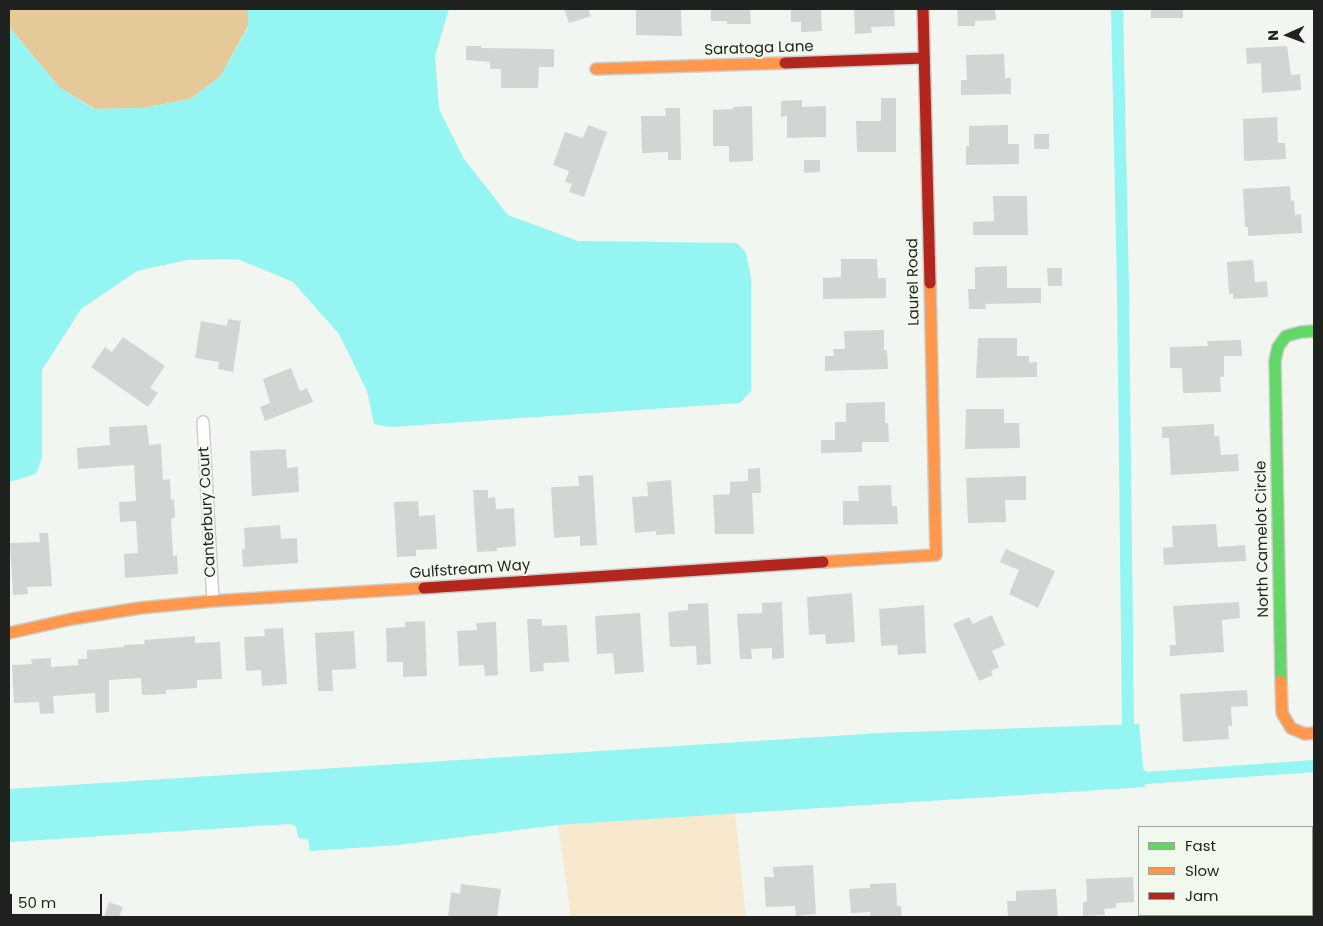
<!DOCTYPE html>
<style>
body{margin:0}
#map{position:relative;width:1323px;height:926px;overflow:hidden;background:#f2f6f0;font-family:Poppins,sans-serif}
canvas{display:block}
.frame{position:absolute;inset:0;border:10px solid #1f221e;pointer-events:none}
.legend{position:absolute;left:1138px;top:826px;width:175px;height:90px;box-sizing:border-box;background:#f1f9ed;border:1px solid #9da39a;margin:0;padding:6px 9px;list-style:none;font-size:15px;color:#1f221e}
.legend li{display:flex;align-items:center;gap:10px;height:25px}
.legend b{width:25px;border:1px solid #9da39a}
.north{position:absolute;left:1263px;top:10px;width:50px;height:50px;-webkit-text-stroke:4px #f1f9ed;paint-order:stroke;rotate:268deg;font-size:14px;font-weight:700;line-height:20px;text-align:center;color:#1f221e}
.north::after{content:'';display:block;margin:auto;width:18px;height:22px;background:#1f221e;clip-path:polygon(50% 0,100% 100%,50% 72%,0 100%)}
.scale{position:absolute;left:10px;top:894px;width:92px;height:22px;box-sizing:border-box;border:2px solid #1f221e;border-top:0;padding-left:6px;font-size:15px;line-height:18px;white-space:nowrap;color:#1f221e;-webkit-text-stroke:4px #f1f9ed;paint-order:stroke}
</style>
<div id="map">
<canvas width="1323" height="926"></canvas>
<div class="frame"></div>
<ul class="legend">
<li><b style="height:6px;background:#63d668"></b>Fast</li>
<li><b style="height:6px;background:#ff974d"></b>Slow</li>
<li><b style="height:6px;background:#b3261e"></b>Jam</li>
</ul>
<div class="north">N</div>
<div class="scale">50 m</div>
</div>
<script>
const ctx = document.querySelector('canvas').getContext('2d');
ctx.lineJoin = 'round';
function paint(path, color) { ctx.fillStyle = color; ctx.fill(path, 'evenodd'); }
const shape = rows => new Path2D(rows.map(r => 'M' + r).join(''));
function trace(path, color, width, dash) { ctx.strokeStyle = color; ctx.lineWidth = width; ctx.lineCap = dash ? 'butt' : 'round'; ctx.setLineDash(dash || []); ctx.stroke(path); }
function label(font, color, halo, rows, align = 'center') {
  ctx.font = font + ' Poppins,sans-serif'; ctx.lineWidth = 4.5; ctx.setLineDash([]); ctx.textBaseline = 'middle'; ctx.strokeStyle = halo; ctx.fillStyle = color; for (const [text, x, y, turn = 0] of rows) {
    ctx.save(); ctx.translate(x, y); ctx.rotate((+turn || 0) * Math.PI / 180); ctx.textAlign = isNaN(turn) ? turn : align; if (halo) ctx.strokeText(text, 0, 0); ctx.fillText(text, 0, 0); ctx.restore();
  }
}
paint(shape([
 [735,813,746,917,571,917,558,825]
]), '#f8e8ce');
paint(shape([
 [9,9,248,9,248,26,220,77,190,99,143,108,95,109,59,87,9,27]
]), '#e5c999');
paint(shape([
 [248,9,449,9,435,56,439,109,464,159,508,215,578,241,737,243,746,253,751,279,751,391,740,403,391,427,374,424,367,391,339,334,293,282,238,259,186,260,137,271,81,309,42,370,42,457,36,474,9,482,9,27,59,87,94,109,143,108,190,99,220,77,248,27],
 [1139,724,1145,787,558,825,398,845,310,851,308,839,298,838,296,826,290,824,9,842,9,789,880,733]
]), '#94f5f3');
trace(shape([
 [1117,9,1123,290,1128,724,1126,741],
 [1133,769,1145,778,1314,766]
]), '#94f5f3', 12);
paint(shape([
 [564,9,588,9,591,16,569,23],
 [636,9,681,9,682,36,636,35],
 [711,9,750,9,751,24,727,24,727,21,711,21],
 [791,9,821,9,822,31,801,32,801,22,791,22],
 [854,9,894,9,895,26,871,27,872,33,855,34],
 [957,9,995,9,996,20,975,21,975,26,958,26],
 [1151,9,1183,9,1183,18,1151,18],
 [466,46,481,46,481,48,554,49,554,67,539,67,538,88,501,88,501,69,490,69,490,62,466,60],
 [1287,46,1291,75,1300,74,1301,90,1262,93,1261,63,1247,64,1246,48],
 [1004,54,1005,78,1011,78,1011,94,961,95,961,80,967,80,966,55],
 [881,98,896,98,896,152,857,152,856,121,881,121],
 [802,100,802,107,826,106,826,137,787,138,787,116,781,117,781,101],
 [752,106,753,161,729,162,729,146,713,146,713,110,733,109,733,107],
 [665,108,680,108,681,160,668,160,668,152,642,153,641,116,666,116],
 [1277,117,1278,143,1285,143,1286,159,1244,161,1243,119],
 [588,125,607,132,584,197,569,192,572,184,565,182,569,171,553,165,565,132,583,138],
 [1008,125,1008,144,1019,144,1019,164,966,165,966,146,969,146,969,126],
 [1034,134,1049,134,1049,149,1034,149],
 [804,160,820,160,820,172,804,173],
 [1290,186,1291,201,1294,200,1295,215,1301,214,1302,233,1248,236,1248,227,1245,227,1243,189],
 [993,196,1027,196,1028,235,973,235,973,222,994,221],
 [841,259,877,259,878,278,886,278,886,298,823,299,823,278,841,277],
 [1253,260,1255,282,1267,281,1268,297,1233,299,1233,294,1229,294,1227,262],
 [1007,266,1007,288,1041,288,1041,303,985,304,986,309,969,309,968,289,975,289,975,267],
 [1047,268,1062,268,1062,286,1048,286],
 [228,319,241,321,233,372,218,369,219,362,195,358,201,321,227,326],
 [884,330,884,350,887,350,888,369,825,371,825,356,834,356,833,349,845,349,844,331],
 [123,337,165,366,150,388,158,393,148,407,91,367,105,347,112,352],
 [978,338,1017,338,1017,356,1029,356,1029,363,1037,362,1037,377,976,378],
 [1241,340,1242,356,1224,356,1224,377,1220,377,1221,392,1183,393,1182,368,1170,368,1170,347,1208,346,1207,341],
 [291,368,300,391,307,388,313,402,265,421,260,407,270,403,263,379],
 [885,402,885,423,888,423,889,442,862,442,862,452,821,453,821,440,835,440,835,422,846,422,846,403],
 [966,409,1004,409,1004,423,1019,423,1020,448,965,449],
 [1214,424,1214,436,1219,436,1221,455,1238,454,1239,471,1171,475,1169,438,1162,438,1162,427],
 [147,425,149,445,161,444,163,480,170,479,171,500,174,499,175,518,171,519,173,556,177,555,178,574,125,578,124,554,138,553,136,521,120,522,119,502,136,501,134,465,78,469,77,448,110,445,109,427],
 [286,449,287,468,298,467,299,492,252,496,250,451],
 [760,468,761,493,752,493,754,534,715,534,713,495,730,494,730,482,748,481,748,469],
 [593,475,597,545,580,546,580,536,554,538,551,487,579,486,578,476],
 [1026,476,1026,500,1005,500,1006,522,968,523,966,478],
 [671,480,675,534,656,535,656,531,635,533,632,497,648,496,647,482],
 [891,485,892,506,897,506,898,524,843,525,843,501,859,501,858,486],
 [473,490,488,490,488,498,495,497,496,509,514,508,516,546,497,548,497,551,477,552],
 [418,501,419,516,435,515,437,549,416,550,416,556,397,557,394,502],
 [1216,524,1218,547,1245,545,1246,561,1164,565,1163,548,1173,547,1172,526],
 [280,525,281,539,297,538,298,563,243,567,242,549,245,549,244,528],
 [39,533,48,533,52,586,27,587,28,594,13,595,10,543,40,542],
 [1006,549,1055,571,1038,608,1009,594,1019,570,1000,562],
 [852,593,855,642,826,644,825,634,809,635,807,597],
 [782,602,784,658,772,659,772,648,751,649,752,659,740,659,737,614,762,613,762,603],
 [1239,602,1240,618,1222,620,1224,652,1170,656,1170,645,1176,645,1173,606],
 [708,603,711,664,697,665,696,646,670,647,668,612,688,610,688,604],
 [924,605,926,653,898,655,897,645,881,646,879,609],
 [640,613,644,672,615,674,613,653,597,654,595,616],
 [992,615,1005,645,992,651,999,667,991,671,993,675,979,681,953,624,969,617,973,624],
 [527,619,542,619,542,626,567,625,569,662,543,663,544,671,530,672],
 [425,621,427,676,403,677,403,662,387,662,386,628,405,627,405,622],
 [496,622,498,675,485,676,484,665,459,666,457,631,477,630,476,623],
 [283,628,287,684,262,686,261,670,246,671,244,637,265,636,264,629],
 [354,631,356,669,332,670,333,691,318,691,315,633],
 [195,636,195,643,220,642,222,679,197,680,197,688,166,690,166,694,142,695,141,678,109,680,109,712,96,713,95,693,53,696,54,713,40,714,39,702,14,703,12,665,32,664,31,659,51,658,51,667,78,665,78,659,87,659,87,650,124,647,124,645,145,644,144,640],
 [1247,690,1248,706,1231,707,1232,726,1228,726,1229,739,1183,742,1180,694],
 [813,865,816,914,796,916,795,906,766,907,764,877,774,877,773,867],
 [1133,877,1134,902,1116,903,1116,908,1104,909,1105,915,1083,916,1083,902,1087,902,1086,879],
 [896,883,897,906,901,906,902,917,870,916,870,912,851,913,849,889,870,888,870,884],
 [461,884,501,889,497,917,448,917,451,892,460,894],
 [1056,889,1058,917,1008,917,1007,901,1016,901,1016,891],
 [109,902,123,907,119,917,104,917]
]), '#d2d6d2');
const street = shape([
 [203,422,213,601],
 [1312,912,1314,912],
 [1224,917,1244,915]
]);
const fast = shape([
 [1281,681,1275,361,1278,347,1286,336,1301,332,1314,331]
]);
const slow = shape([
 [596,69,785,63],
 [823,562,936,555,930,283],
 [9,633,72,619,140,608,213,601,424,588],
 [1281,681,1282,713,1291,728,1305,734,1314,733]
]);
const jam = shape([
 [923,9,930,283],
 [785,63,924,58],
 [424,588,823,562]
]);
trace(street, '#cbceca', 14);
trace(fast, '#cbceca', 14);
trace(slow, '#cbceca', 14);
trace(jam, '#cbceca', 14);
trace(street, '#fdfefd', 11);
trace(fast, '#63d668', 11);
trace(slow, '#ff974d', 11);
trace(jam, '#b3261e', 11);
label('15px', '#1f221e', '#f1f9ed', [
 ["Saratoga Lane",759,49,-2],
 ["Laurel Road",914,282,-91],
 ["Canterbury Court",208,512,-93],
 ["North Camelot Circle",1263,539,-91],
 ["Gulfstream Way",470,570,-4]
]);
</script>
